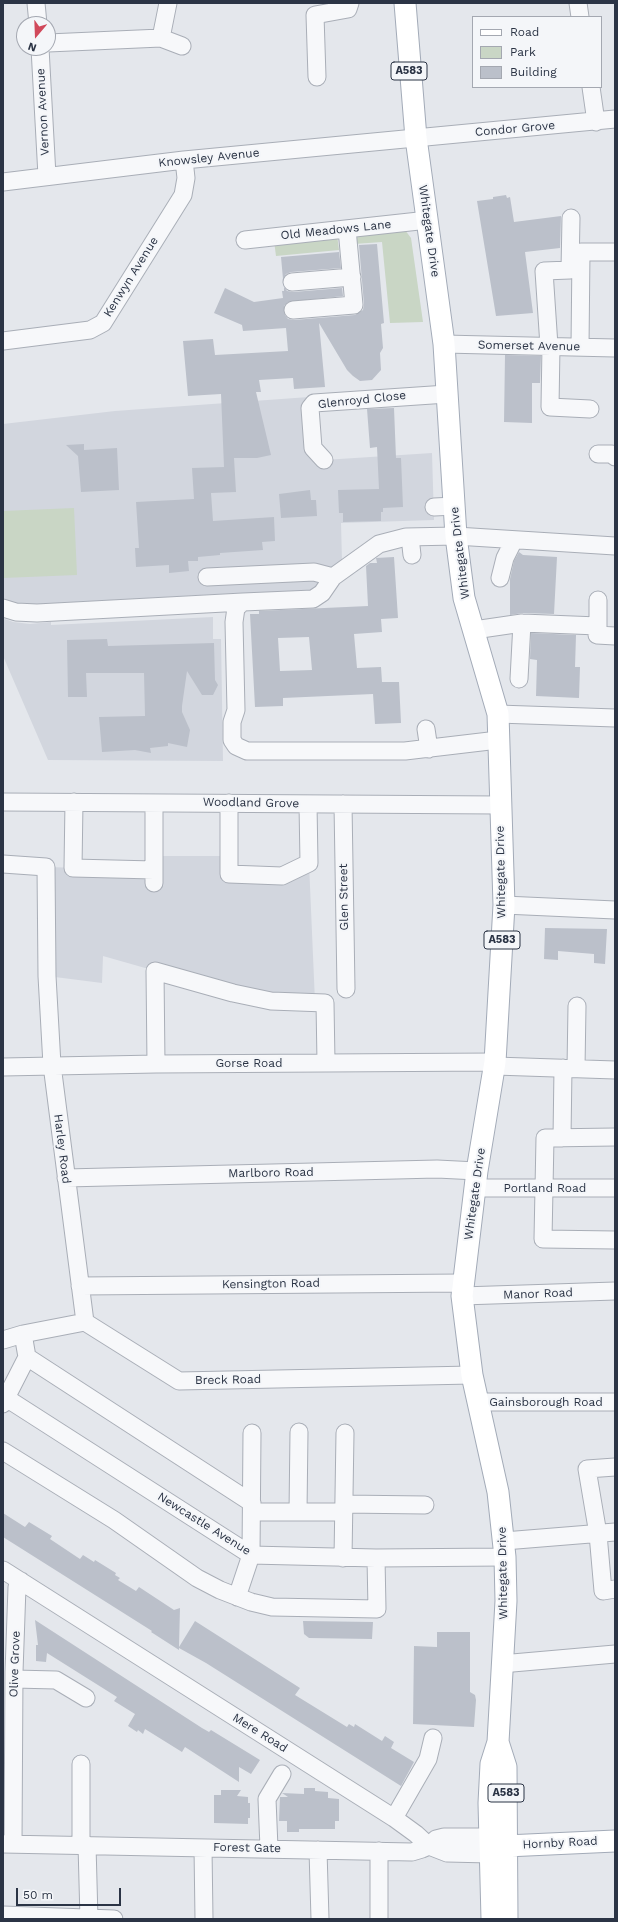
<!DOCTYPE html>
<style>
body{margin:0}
#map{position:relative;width:618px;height:1922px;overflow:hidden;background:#e4e7ec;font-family:"Work Sans",sans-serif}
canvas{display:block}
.frame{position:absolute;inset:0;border:4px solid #2b3445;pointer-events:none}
.legend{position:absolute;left:472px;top:16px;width:130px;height:72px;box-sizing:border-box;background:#f4f6f9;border:1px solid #a4a8b1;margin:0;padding:5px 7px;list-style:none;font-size:12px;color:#2b3445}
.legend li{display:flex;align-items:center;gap:8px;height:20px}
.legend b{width:20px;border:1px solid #a4a8b1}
.north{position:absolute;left:16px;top:16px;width:40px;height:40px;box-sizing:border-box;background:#f4f6f9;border:1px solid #a4a8b1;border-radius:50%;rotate:199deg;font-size:11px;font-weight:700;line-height:16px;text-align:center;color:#2b3445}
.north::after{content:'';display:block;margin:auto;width:14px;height:18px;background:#d1495b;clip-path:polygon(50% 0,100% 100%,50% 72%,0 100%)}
.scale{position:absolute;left:16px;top:1888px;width:105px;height:18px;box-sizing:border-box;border:2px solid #2b3445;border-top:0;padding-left:5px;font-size:12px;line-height:14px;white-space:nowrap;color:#2b3445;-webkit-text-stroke:3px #f4f6f9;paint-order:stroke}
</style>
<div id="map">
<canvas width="618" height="1922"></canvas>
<div class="frame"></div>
<ul class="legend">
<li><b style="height:5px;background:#fff"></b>Road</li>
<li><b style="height:11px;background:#c9d6c5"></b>Park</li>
<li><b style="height:11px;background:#bbc0ca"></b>Building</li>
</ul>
<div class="north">N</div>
<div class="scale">50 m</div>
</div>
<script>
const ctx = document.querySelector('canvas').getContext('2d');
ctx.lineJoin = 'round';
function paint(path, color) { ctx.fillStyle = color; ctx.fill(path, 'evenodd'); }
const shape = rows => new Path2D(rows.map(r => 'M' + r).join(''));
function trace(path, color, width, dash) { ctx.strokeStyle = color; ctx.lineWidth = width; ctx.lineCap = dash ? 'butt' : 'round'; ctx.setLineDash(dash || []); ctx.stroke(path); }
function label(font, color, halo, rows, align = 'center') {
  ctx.font = font + ' "Work Sans",sans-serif'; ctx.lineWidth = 4; ctx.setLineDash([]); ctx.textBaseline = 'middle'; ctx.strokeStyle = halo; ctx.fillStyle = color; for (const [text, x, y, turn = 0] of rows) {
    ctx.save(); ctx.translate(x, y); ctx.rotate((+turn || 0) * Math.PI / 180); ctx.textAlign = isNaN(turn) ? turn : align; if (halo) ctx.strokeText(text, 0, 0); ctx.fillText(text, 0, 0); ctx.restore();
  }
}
paint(shape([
 [309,397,324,460,432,453,434,520,341,523,342,561,333,567,311,592,218,594,23,605,3,600,3,424,115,411],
 [213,617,213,639,221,639,223,761,48,760,3,656,3,618,13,622,30,624,51,622,51,625],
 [154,856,229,856,229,874,282,876,309,863,315,1002,233,993,103,956,102,983,47,976,46,867,154,870]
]), '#d2d6de');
paint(shape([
 [405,230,411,238,423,322,390,323,382,242,354,244,353,234],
 [337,235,339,250,276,256,274,241],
 [74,508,77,575,3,578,3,511]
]), '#c9d6c5');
paint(shape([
 [506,195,507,198,510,197,514,222,561,216,560,248,525,252,533,313,496,316,477,201,493,199,493,197],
 [377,244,384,323,381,324,383,348,380,353,381,370,372,380,360,381,353,376,347,370,319,323,325,387,294,389,293,378,259,380,261,392,256,392,271,455,257,458,234,458,236,492,211,493,213,521,274,517,275,541,262,542,263,550,220,553,220,555,198,557,198,561,188,561,189,571,169,573,169,565,136,567,135,548,139,548,136,502,194,499,192,468,224,467,221,394,188,396,183,341,213,339,215,355,288,351,286,328,243,331,242,325,214,313,225,288,254,302,283,298,282,291,284,291,284,287,287,291,293,292,342,288,343,296,288,302,284,306,285,315,288,319,294,320,355,315,363,310,364,304,359,245],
 [339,252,341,268,291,272,286,274,283,279,281,257],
 [505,355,541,356,540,383,532,383,532,423,504,422],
 [394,408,396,458,401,458,403,507,383,508,383,512,381,512,381,521,343,522,343,513,339,513,338,490,379,489,377,447,370,448,367,409],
 [84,444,84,450,117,448,119,490,81,492,78,456,66,445],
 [310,490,311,500,316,500,317,516,281,518,279,494],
 [519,552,523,555,557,557,554,614,522,613,510,615,510,579,514,561],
 [394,557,398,618,381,619,382,632,354,634,357,668,381,667,382,682,399,682,401,723,375,724,373,694,283,698,283,706,255,707,250,614,259,614,259,611,368,606,366,566,370,563,377,563,376,558],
 [309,637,312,670,280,671,278,638],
 [531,633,576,635,575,667,580,667,579,698,536,696,537,660,530,659],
 [107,639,108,646,214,643,215,680,218,685,213,695,202,695,187,671,182,706,182,712,190,730,187,747,168,743,168,746,150,748,151,753,135,750,102,752,99,717,145,716,144,673,86,673,87,697,68,697,67,640],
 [545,928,607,929,605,964,594,963,594,954,558,951,558,960,544,959],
 [3,1513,25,1527,29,1522,52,1536,50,1539,80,1559,83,1555,94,1562,95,1560,116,1573,115,1575,120,1578,118,1580,136,1591,139,1587,174,1610,180,1608,179,1647,195,1621,300,1688,295,1695,347,1727,349,1724,354,1727,355,1724,382,1741,385,1736,394,1742,391,1748,414,1762,401,1786,206,1663,179,1648,179,1650,151,1632,152,1631,3,1537],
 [35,1620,202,1728,209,1732,211,1730,260,1760,251,1774,239,1767,239,1782,185,1747,182,1752,145,1729,143,1734,138,1730,137,1732,128,1726,135,1714,114,1701,117,1697,47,1653,46,1662,36,1661,36,1645,38,1645],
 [303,1621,373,1622,372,1639,309,1638,304,1634],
 [437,1632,470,1632,470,1692,475,1695,476,1700,474,1727,413,1724,414,1646,437,1647],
 [304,1788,315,1788,315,1791,328,1792,328,1798,339,1799,339,1821,335,1821,335,1829,299,1829,299,1832,287,1832,287,1821,279,1821,280,1797,288,1797,282,1793,304,1794],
 [221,1790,241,1790,237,1796,248,1797,248,1803,250,1803,250,1818,248,1818,248,1824,214,1823,214,1795,221,1795]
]), '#bbc0ca');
const minor = shape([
 [36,3,38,24],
 [578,3,580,17],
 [161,38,182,46],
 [48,43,161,38,168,3],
 [40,48,47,176],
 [317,77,315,15,348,9,350,3],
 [591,87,596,122],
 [3,182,184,160,615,119],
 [245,240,428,220],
 [292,282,352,277],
 [293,310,354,305,347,229],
 [3,341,90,330,103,323,183,195,186,178,184,160],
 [444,344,615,348],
 [549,346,544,271,570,270,571,218],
 [551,346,550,407,590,409],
 [580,347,581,252,615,252],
 [598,454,612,454,615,457],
 [324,460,313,448,310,408,314,403,447,394],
 [434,507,455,506],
 [410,537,412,555],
 [207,577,314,572,333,577],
 [500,578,505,558,514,540],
 [3,608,16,612,37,613,243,602],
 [598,626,597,635,615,636],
 [474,630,522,623,598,626,598,600],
 [519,679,522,623],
 [498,714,615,718],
 [426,729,429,749],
 [498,740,405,751,247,751,236,746,232,740,232,722,236,710,234,622,236,608,243,602,313,599,322,593,333,577,379,544,406,537,456,536,615,546],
 [3,802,499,805],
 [74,802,73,868,154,870],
 [154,803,154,883],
 [229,803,229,874,282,876,309,863,308,804],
 [343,804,346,989],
 [3,864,46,867,47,976,52,1065,85,1322],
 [504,905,615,910],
 [156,1064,155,971,233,993,271,1001,325,1003,326,1062],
 [495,1066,615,1070],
 [3,1067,156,1064,495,1062],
 [576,1068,577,1006],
 [615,1137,545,1138,543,1239,615,1240],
 [562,1138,563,1068],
 [66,1178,437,1169,477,1171],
 [475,1188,615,1188],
 [80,1286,463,1283],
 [462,1296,615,1291],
 [23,1334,27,1357,252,1503],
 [3,1340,23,1334,85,1322,179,1381,472,1375],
 [3,1396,251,1555,376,1558,505,1557],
 [477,1402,615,1402],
 [3,1404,27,1357],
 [3,1451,114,1520,197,1578,220,1590,251,1602,272,1607,377,1609,376,1558],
 [615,1467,587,1469,598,1534,603,1591,615,1589],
 [344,1504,425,1505],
 [252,1512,344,1512],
 [298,1512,299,1432],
 [504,1541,615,1532],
 [343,1558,345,1433],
 [3,1570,394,1818,416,1834,429,1846,447,1853,490,1854,502,1848],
 [237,1597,251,1555,252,1433],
 [501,1664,615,1654],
 [14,1679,56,1680,86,1698],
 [394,1818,428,1759,433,1738],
 [3,1844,412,1852,422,1849,429,1846,436,1839,444,1837,490,1837,501,1843],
 [13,1844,14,1672,17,1587,21,1581],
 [81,1845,81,1764],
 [87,1845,89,1919],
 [203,1848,204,1919],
 [269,1848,267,1799,282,1774],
 [318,1850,320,1919],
 [379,1851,379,1919],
 [3,1915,114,1919]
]);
const major = shape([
 [405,3,416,138,444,344,456,536,464,598,498,714,504,905,495,1062,477,1171,462,1296,472,1375,498,1492,505,1557,506,1601,498,1742,491,1764,489,1803,492,1919],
 [498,1742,506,1767,507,1919],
 [506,1846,615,1841]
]);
trace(minor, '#a9aeb7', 19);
trace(major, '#a3abb8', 23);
trace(minor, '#f7f8fa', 17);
trace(major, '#fff', 21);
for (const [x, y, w] of [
 [409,71,36],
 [502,940,36],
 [506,1793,36]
]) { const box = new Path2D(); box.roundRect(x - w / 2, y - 9, w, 18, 3); ctx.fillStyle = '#f4f6f9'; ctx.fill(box); trace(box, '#2b3445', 1); }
label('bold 11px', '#2b3445', null, [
 ["A583",409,71],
 ["A583",502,940],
 ["A583",506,1793]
]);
label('12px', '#2b3445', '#f4f6f9', [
 ["Vernon Avenue",43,112,-93],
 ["Condor Grove",515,129,-5],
 ["Knowsley Avenue",209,158,-6],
 ["Old Meadows Lane",336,230,-6],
 ["Whitegate Drive",429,231,82],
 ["Kenwyn Avenue",131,277,-58],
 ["Somerset Avenue",529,346,1],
 ["Glenroyd Close",362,400,-6],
 ["Whitegate Drive",460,553,-97],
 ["Woodland Grove",251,803,1],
 ["Whitegate Drive",501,872,-91],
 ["Glen Street",344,897,-91],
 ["Gorse Road",249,1063],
 ["Harley Road",62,1149,83],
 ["Marlboro Road",271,1173,-1],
 ["Portland Road",545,1188],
 ["Whitegate Drive",475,1194,-82],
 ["Kensington Road",271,1284,-1],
 ["Manor Road",538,1294,-2],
 ["Breck Road",228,1380,-1],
 ["Gainsborough Road",546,1402],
 ["Newcastle Avenue",204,1524,32],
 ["Whitegate Drive",503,1573,-91],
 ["Olive Grove",15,1664,-88],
 ["Mere Road",260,1733,32],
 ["Hornby Road",560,1843,-3],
 ["Forest Gate",247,1848,1]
]);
</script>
